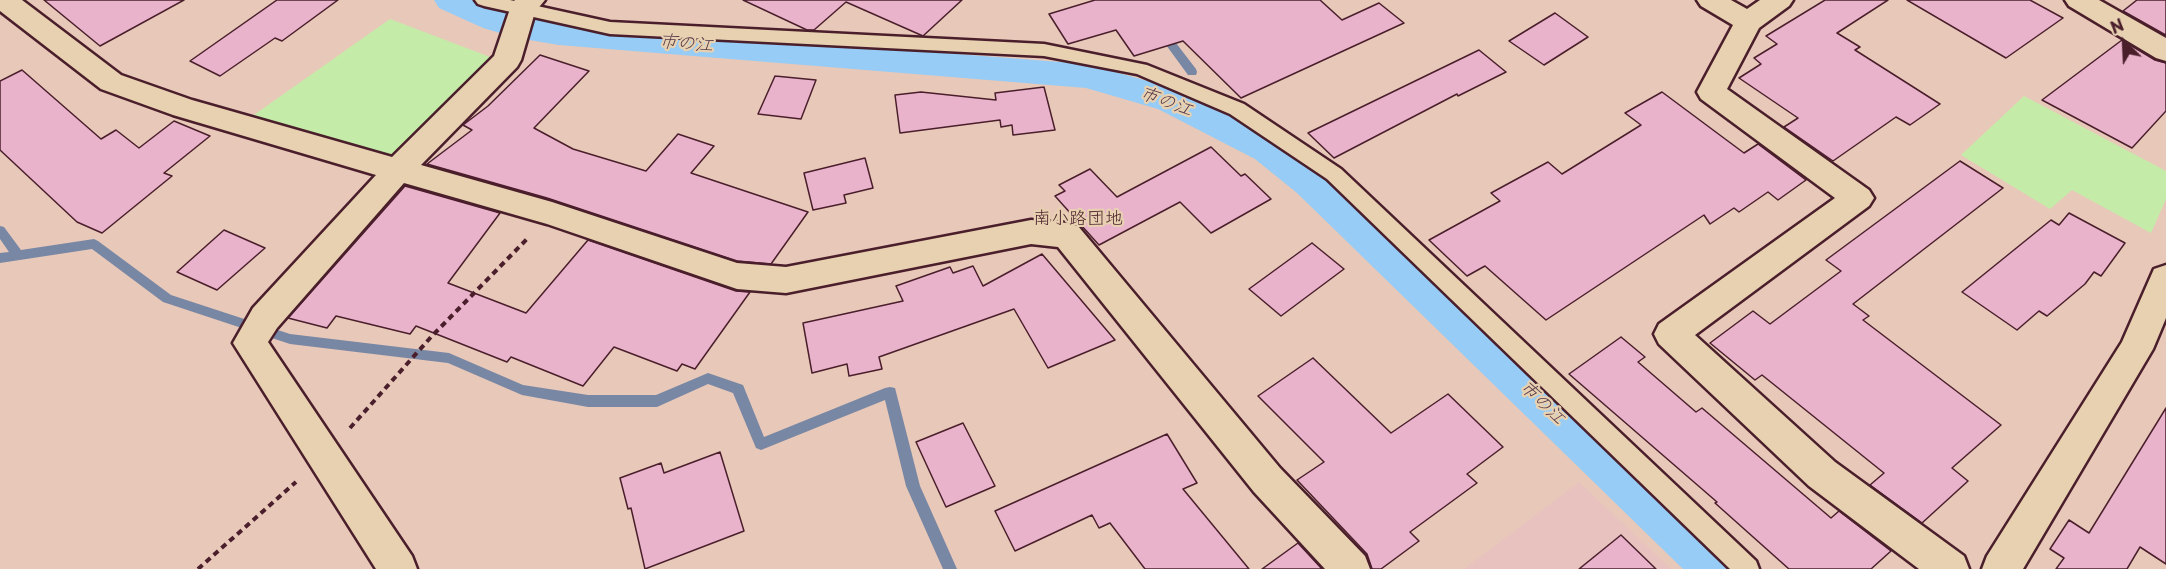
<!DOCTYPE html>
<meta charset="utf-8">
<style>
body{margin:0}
#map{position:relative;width:2166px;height:569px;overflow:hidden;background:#e8c8b9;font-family:"Playpen Sans",sans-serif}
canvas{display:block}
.north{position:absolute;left:2094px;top:12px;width:60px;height:60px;-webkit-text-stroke:4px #e8d1b1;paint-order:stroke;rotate:336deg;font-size:16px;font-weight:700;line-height:24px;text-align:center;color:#4a1f2b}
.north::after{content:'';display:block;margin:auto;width:21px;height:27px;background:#4a1f2b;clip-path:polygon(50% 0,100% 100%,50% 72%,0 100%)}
</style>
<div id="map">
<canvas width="2166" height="569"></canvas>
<div class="north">N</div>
</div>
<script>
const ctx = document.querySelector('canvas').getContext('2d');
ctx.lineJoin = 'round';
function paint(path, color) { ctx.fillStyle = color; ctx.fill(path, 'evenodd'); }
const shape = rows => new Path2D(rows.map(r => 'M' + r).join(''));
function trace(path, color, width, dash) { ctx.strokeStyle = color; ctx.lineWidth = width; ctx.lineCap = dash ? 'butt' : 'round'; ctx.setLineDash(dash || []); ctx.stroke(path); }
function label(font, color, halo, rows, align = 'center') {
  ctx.font = font + ' "Playpen Sans","Klee One",sans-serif'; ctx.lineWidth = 4.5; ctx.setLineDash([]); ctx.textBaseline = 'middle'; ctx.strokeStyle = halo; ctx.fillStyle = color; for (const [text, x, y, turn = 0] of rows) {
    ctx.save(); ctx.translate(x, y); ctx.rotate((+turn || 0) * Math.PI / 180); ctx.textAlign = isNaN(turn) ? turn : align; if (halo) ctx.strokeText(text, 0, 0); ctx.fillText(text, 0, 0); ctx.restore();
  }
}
paint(shape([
 [1579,482,1671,569,1464,569]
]), '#e8c2bf');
paint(shape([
 [390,19,498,60,393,156,251,117],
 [2024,96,2166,171,2166,199,2151,233,2072,190,2050,209,1961,155]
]), '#c4eca8');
paint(shape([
 [1162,29,1166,30,1196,69,1197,72,1196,75,1188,75,1158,34,1158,30,1162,29],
 [0,226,4,227,21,250,94,239,98,241,171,295,290,334,449,353,523,385,588,395,656,395,708,373,743,385,764,437,885,388,890,387,895,388,920,486,957,569,943,569,906,486,885,400,761,450,756,448,733,393,708,384,657,407,588,407,522,395,448,363,290,344,163,302,92,249,0,263,0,253,9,252,0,239,0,226]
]), '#7887a4');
paint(shape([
 [434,0,480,0,520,16,559,23,1086,64,1184,91,1281,139,1323,173,1733,553,1740,569,1683,569,1297,193,1255,159,1158,109,1086,88,559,45,517,38,483,28,439,8,434,0]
]), '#96ccf5');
const building = shape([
 [44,0,184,0,100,46,44,0],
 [277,0,338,0,282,41,275,38,220,76,190,61,277,0],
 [743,0,962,0,923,36,846,2,814,30,807,30,743,0],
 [1095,0,1320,0,1342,20,1379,3,1404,23,1241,98,1183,41,1134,56,1116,30,1068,44,1049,14,1095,0],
 [1825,0,1888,0,1837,33,1860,47,1855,50,1940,104,1910,125,1896,117,1833,161,1784,127,1798,118,1739,78,1761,64,1754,58,1777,44,1766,36,1825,0],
 [1907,0,2030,0,2063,18,2006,58,1907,0],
 [2137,0,2166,0,2166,35,2123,11,2137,0],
 [1555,13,1588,37,1544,65,1509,41,1555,13],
 [2122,40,2155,60,2166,63,2166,111,2132,148,2042,100,2122,40],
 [1479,50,1506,72,1458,96,1457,94,1334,158,1308,133,1479,50],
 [540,55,589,71,534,128,573,149,646,171,678,134,714,146,691,173,808,212,771,264,737,261,547,198,427,164,472,130,463,125,488,106,540,55],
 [22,70,101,139,116,130,139,148,174,121,210,136,164,173,172,176,102,233,77,222,0,150,0,81,22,70],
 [775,76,816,80,801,119,758,114,775,76],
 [1044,87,1055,130,1013,135,1012,125,1001,127,1000,120,900,133,895,95,921,92,996,100,995,93,1044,87],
 [1662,92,1744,153,1758,144,1806,180,1778,200,1768,192,1739,212,1734,208,1710,224,1704,215,1546,320,1485,266,1467,276,1429,240,1500,201,1491,193,1548,162,1562,174,1641,125,1625,113,1662,92],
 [1211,147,1241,176,1245,174,1271,199,1211,233,1180,202,1099,245,1055,196,1065,191,1059,185,1090,169,1117,197,1211,147],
 [865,158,873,188,844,195,846,203,813,210,804,173,865,158],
 [1960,161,2003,188,1853,304,1869,316,1863,320,2001,425,1952,468,1968,481,1922,523,1870,485,1884,473,1762,375,1755,380,1710,343,1753,311,1770,324,1841,271,1826,260,1960,161],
 [405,186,500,213,448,283,526,313,588,240,736,291,750,292,695,369,682,364,677,371,614,347,583,386,511,357,507,362,416,326,410,334,336,316,327,328,288,318,405,186],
 [2069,213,2125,243,2101,276,2094,272,2085,284,2047,316,2039,311,2017,330,1962,292,2051,220,2059,225,2069,213],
 [224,230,265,248,217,290,177,272,224,230],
 [1312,243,1344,269,1281,316,1249,289,1312,243],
 [1042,254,1115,340,1048,368,1014,309,879,357,882,369,849,376,847,364,812,373,803,323,903,301,896,286,950,267,953,273,973,266,983,286,1042,254],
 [1621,337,1645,357,1638,362,1696,412,1702,408,1831,518,1839,511,1891,551,1871,569,1789,569,1715,503,1717,502,1569,374,1621,337],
 [1313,358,1391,433,1448,394,1503,447,1467,474,1477,483,1410,532,1419,541,1381,569,1372,569,1367,554,1297,480,1324,462,1258,396,1313,358],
 [2166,408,2166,564,2140,547,2127,569,2056,569,2064,558,2050,549,2069,520,2089,533,2166,408],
 [963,423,995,486,946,507,916,442,963,423],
 [1167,434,1197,483,1183,489,1249,569,1145,569,1110,523,1099,528,1092,515,1015,551,995,511,1167,434],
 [720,452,744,531,645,569,631,508,628,509,620,478,661,463,664,473,720,452],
 [1621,535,1656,569,1579,569,1621,535],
 [1298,543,1322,569,1262,569,1298,543]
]);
paint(building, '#e9b3cc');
trace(building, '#4a1f2b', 1.5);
const service = shape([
 [475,0,510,0,610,22,1044,44,1147,65,1244,104,1341,169,1756,561,1759,569,1730,569,1327,179,1230,114,1137,74,1044,56,610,34,484,6,478,4,475,0]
]);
const minor = shape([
 [0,0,22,0,121,75,192,100,392,157,494,56,512,3,515,0,545,0,535,12,521,60,517,67,421,165,552,202,737,263,786,267,1031,220,1067,223,1078,226,1280,468,1365,556,1370,569,1325,569,1254,492,1058,247,1031,244,786,293,737,289,547,224,404,183,277,328,268,342,412,556,417,569,376,569,233,343,253,308,376,175,173,115,101,89,0,11,0,0],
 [1697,0,1731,0,1747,9,1760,0,1793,0,1789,6,1759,28,1727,89,1869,190,1874,198,1869,206,1695,335,1835,462,1964,556,1969,569,1919,569,1809,486,1659,344,1654,334,1659,324,1835,198,1701,99,1697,92,1733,25,1701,6,1697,0],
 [2065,0,2099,0,2166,38,2166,61,2156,58,2069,6,2065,0]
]);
const tertiary = shape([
 [2166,265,2166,318,2153,349,2023,569,1982,569,1987,556,2122,342,2154,269,2166,265]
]);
trace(service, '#4a1f2b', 5);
trace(minor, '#4a1f2b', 5);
trace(tertiary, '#4a1f2b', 5);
trace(shape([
 [350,428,431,337,527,239],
 [198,569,296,482]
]), '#4a1f2b', 4, [6, 4.5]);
paint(service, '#e8d1b1');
paint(minor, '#e8d1b1');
paint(tertiary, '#e8d1b1');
label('italic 18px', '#553949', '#e8d1b1', [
 ["市の江",686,44,5],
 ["市の江",1166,102,21],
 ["市の江",1542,403,44]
]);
label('18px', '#4a1f2b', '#e8d1b1', [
 ["南小路団地",1078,219]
]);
</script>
